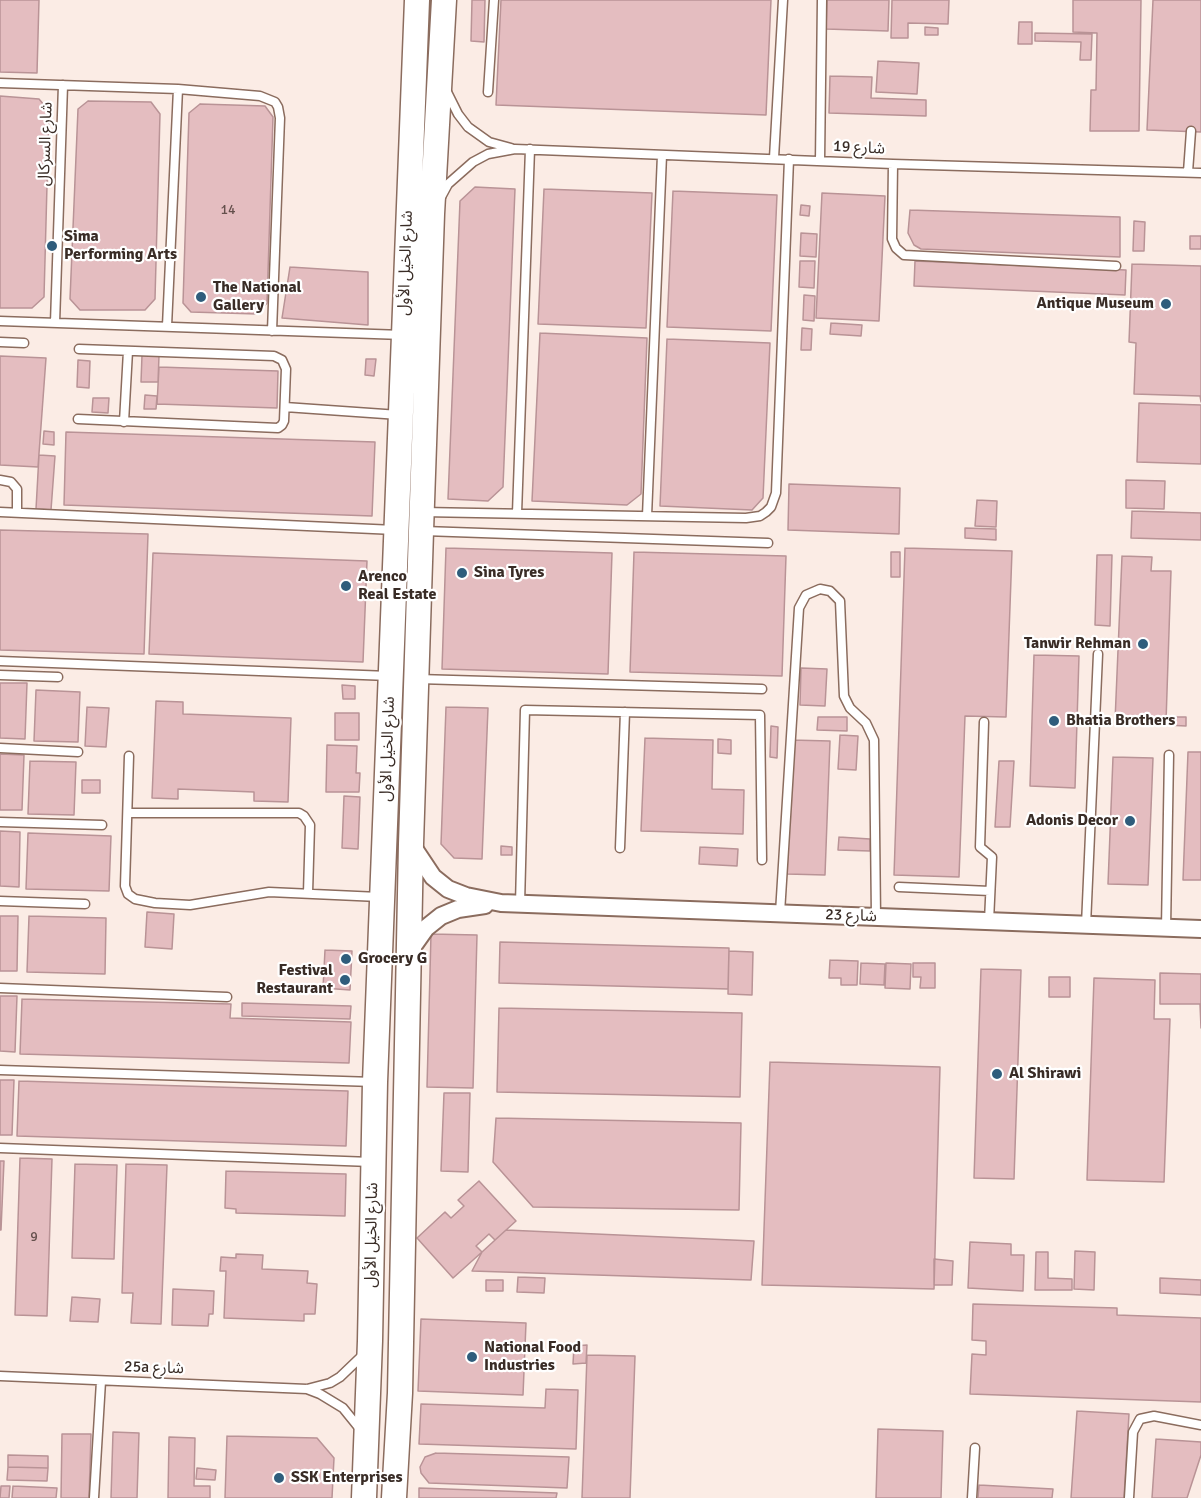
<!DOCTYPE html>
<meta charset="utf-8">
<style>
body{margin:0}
canvas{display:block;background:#fbece5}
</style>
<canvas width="1201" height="1498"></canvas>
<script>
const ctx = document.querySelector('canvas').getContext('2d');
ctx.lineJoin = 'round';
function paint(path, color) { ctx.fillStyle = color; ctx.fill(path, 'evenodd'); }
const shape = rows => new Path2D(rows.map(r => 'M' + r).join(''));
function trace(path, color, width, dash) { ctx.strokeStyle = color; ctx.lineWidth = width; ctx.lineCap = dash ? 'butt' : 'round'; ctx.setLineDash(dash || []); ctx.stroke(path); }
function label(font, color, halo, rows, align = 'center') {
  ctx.font = font + ' Signika,"Noto Sans Arabic",sans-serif'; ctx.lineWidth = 4.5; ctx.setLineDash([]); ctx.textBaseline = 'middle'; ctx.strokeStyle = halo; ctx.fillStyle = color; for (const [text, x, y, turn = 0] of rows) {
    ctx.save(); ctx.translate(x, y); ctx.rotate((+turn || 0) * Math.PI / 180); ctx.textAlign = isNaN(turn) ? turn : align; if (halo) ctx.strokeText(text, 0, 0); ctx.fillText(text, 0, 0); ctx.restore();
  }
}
const building = shape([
 [0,0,39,0,37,73,0,72,0,0],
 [472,0,485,0,484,42,471,41,472,0],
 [501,0,771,0,766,115,496,105,501,0],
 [827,0,889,0,888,31,826,29,827,0],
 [892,0,949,0,948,24,908,23,908,38,891,38,892,0],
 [1073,0,1141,0,1139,131,1090,131,1091,90,1096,90,1097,33,1073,32,1073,0],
 [1153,0,1201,0,1201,132,1147,130,1153,0],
 [1019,22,1032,22,1032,44,1018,44,1019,22],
 [925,27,938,28,938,35,925,35,925,27],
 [1035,33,1092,34,1091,60,1080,60,1081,42,1035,41,1035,33],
 [878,61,919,63,917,94,876,92,878,61],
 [830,76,872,77,871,98,926,100,926,116,829,113,830,76],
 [0,96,39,99,49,111,44,297,32,308,0,308,0,96],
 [88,101,151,102,160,114,155,299,145,310,80,310,70,299,78,109,88,101],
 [200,104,265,106,273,117,267,303,257,314,191,312,183,303,189,113,200,104],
 [475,187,515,189,503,487,488,501,448,499,460,201,475,187],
 [544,189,652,193,646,328,538,324,544,189],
 [673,191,777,195,771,331,667,327,673,191],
 [822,193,885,196,879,321,816,318,822,193],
 [801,205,810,206,809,216,800,215,801,205],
 [910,210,1120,217,1120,257,921,249,914,245,908,233,910,210],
 [1134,221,1145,222,1144,251,1133,251,1134,221],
 [801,233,817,234,816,257,800,256,801,233],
 [1190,236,1201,236,1201,249,1190,249,1190,236],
 [800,261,815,261,814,288,799,287,800,261],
 [915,261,1126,270,1125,295,914,286,915,261],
 [1132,264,1201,266,1201,402,1200,396,1134,394,1136,343,1129,342,1132,264],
 [290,267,368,272,368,325,282,318,290,267],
 [804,295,815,296,814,321,803,320,804,295],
 [831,323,862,325,861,336,830,334,831,323],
 [802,328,812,329,811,350,801,350,802,328],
 [540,333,647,338,641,494,627,505,532,501,540,333],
 [667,339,770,343,763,498,752,510,660,506,667,339],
 [142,355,159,356,158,382,141,382,142,355],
 [0,356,46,358,38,467,0,465,0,356],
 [366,359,376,359,374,376,365,375,366,359],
 [78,360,90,361,89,388,77,387,78,360],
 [159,367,278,371,277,408,157,404,159,367],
 [145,395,157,396,156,409,144,409,145,395],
 [93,398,109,398,108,413,92,412,93,398],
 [1139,403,1201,405,1201,464,1137,462,1139,403],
 [44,431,54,432,54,445,43,444,44,431],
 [66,432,375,442,372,516,64,505,66,432],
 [39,455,55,456,51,510,36,509,39,455],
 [1126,480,1165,481,1164,509,1126,508,1126,480],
 [789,484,900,488,899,534,788,530,789,484],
 [977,500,997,501,996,527,975,526,977,500],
 [1132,511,1201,513,1201,540,1131,538,1132,511],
 [965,528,996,529,996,540,965,538,965,528],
 [0,530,148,534,144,654,0,650,0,530],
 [446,548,612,553,608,674,442,669,446,548],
 [905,548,1012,551,1006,717,965,716,959,877,894,875,905,548],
 [634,552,786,556,782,676,630,672,634,552],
 [891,552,900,552,900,577,891,577,891,552],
 [153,553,367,561,363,662,149,654,153,553],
 [1097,555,1112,555,1110,626,1095,625,1097,555],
 [1122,556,1152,557,1151,571,1171,571,1166,722,1115,721,1122,556],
 [1034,655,1079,656,1075,788,1030,786,1034,655],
 [801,668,827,669,825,706,800,705,801,668],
 [0,683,27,683,25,739,0,738,0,683],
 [342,685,355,686,355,699,343,699,342,685],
 [36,690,80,692,78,742,34,741,36,690],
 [156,701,183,702,183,714,291,718,288,802,254,801,254,792,178,789,178,799,152,798,156,701],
 [87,707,109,708,106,747,85,746,87,707],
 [446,707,488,708,482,859,454,858,441,844,446,707],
 [335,713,359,713,359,740,335,740,335,713],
 [818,717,847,717,847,731,817,730,818,717],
 [1166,717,1186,717,1186,726,1166,725,1166,717],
 [771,726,778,727,777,758,770,757,771,726],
 [840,735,858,736,856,770,838,769,840,735],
 [645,738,713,740,712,789,744,790,743,834,641,831,645,738],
 [718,739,731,740,731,754,718,753,718,739],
 [791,740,830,741,825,875,787,874,791,740],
 [327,745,357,746,356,773,360,773,359,792,326,792,327,745],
 [1188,752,1201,752,1201,880,1183,880,1188,752],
 [0,754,24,755,22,810,0,810,0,754],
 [1113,757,1153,758,1148,885,1108,884,1113,757],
 [30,761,76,762,74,815,28,814,30,761],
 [999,761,1014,761,1010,827,995,827,999,761],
 [82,780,100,780,100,793,82,793,82,780],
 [344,796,360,797,358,849,342,848,344,796],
 [0,831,20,832,19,887,0,886,0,831],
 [28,833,111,836,109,891,26,889,28,833],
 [839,837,870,839,870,851,838,850,839,837],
 [501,846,512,847,512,855,501,855,501,846],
 [700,847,738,849,737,866,699,864,700,847],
 [147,912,174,914,172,949,145,947,147,912],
 [0,916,18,916,17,971,0,971,0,916],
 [29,916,106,918,105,974,27,972,29,916],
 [431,934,477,935,473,1088,427,1087,431,934],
 [500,942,729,948,728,989,499,983,500,942],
 [325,950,352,951,350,990,323,988,325,950],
 [729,951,753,952,752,995,728,994,729,951],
 [830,960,858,961,857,985,841,985,841,978,829,978,830,960],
 [861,963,885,964,884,985,860,984,861,963],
 [886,963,911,964,910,989,885,988,886,963],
 [913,963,935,963,935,988,920,988,921,977,913,977,913,963],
 [981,969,1021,970,1014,1179,974,1178,981,969],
 [1160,973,1201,974,1201,1028,1200,1004,1160,1004,1160,973],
 [1049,977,1070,977,1070,997,1049,997,1049,977],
 [1094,978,1155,980,1154,1019,1170,1019,1164,1182,1087,1180,1094,978],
 [0,996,17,996,15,1052,0,1051,0,996],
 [22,999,231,1004,230,1018,351,1022,349,1063,20,1054,22,999],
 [242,1003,351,1006,350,1019,242,1016,242,1003],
 [499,1008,742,1013,740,1097,497,1092,499,1008],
 [770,1062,940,1067,934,1289,762,1285,770,1062],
 [0,1080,14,1080,12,1135,0,1135,0,1080],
 [19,1081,348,1091,346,1146,17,1136,19,1081],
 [444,1093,470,1093,468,1172,441,1171,444,1093],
 [496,1118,741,1123,739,1210,533,1207,493,1162,496,1118],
 [20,1158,52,1159,47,1316,15,1315,20,1158],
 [0,1161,4,1161,1,1230,0,1230,0,1161],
 [75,1164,117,1165,114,1259,72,1258,75,1164],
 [126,1164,167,1165,161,1324,131,1323,133,1293,122,1293,126,1164],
 [226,1171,346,1174,345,1216,236,1213,236,1209,225,1208,226,1171],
 [479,1181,516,1221,495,1240,489,1234,476,1246,482,1252,453,1278,417,1238,445,1212,451,1218,464,1206,458,1200,479,1181],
 [506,1230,754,1241,751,1280,472,1271,482,1252,506,1230],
 [970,1242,1011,1244,1011,1255,1024,1255,1023,1291,968,1288,970,1242],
 [1075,1251,1095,1252,1094,1290,1074,1289,1075,1251],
 [1036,1252,1048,1252,1048,1278,1072,1279,1072,1290,1035,1290,1036,1252],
 [236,1254,263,1255,262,1269,308,1271,307,1283,317,1284,315,1314,304,1314,304,1321,224,1318,226,1271,220,1271,221,1257,236,1258,236,1254],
 [934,1259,953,1261,952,1285,934,1285,934,1259],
 [518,1277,545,1278,544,1293,517,1292,518,1277],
 [1160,1278,1201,1280,1201,1295,1160,1293,1160,1278],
 [486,1280,503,1280,503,1291,486,1291,486,1280],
 [173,1289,214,1291,213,1314,209,1314,208,1326,172,1325,173,1289],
 [72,1297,100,1299,98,1322,70,1321,72,1297],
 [973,1304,1117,1308,1117,1315,1201,1318,1201,1402,970,1394,972,1354,986,1355,986,1341,972,1340,973,1304],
 [421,1319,526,1323,523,1395,418,1391,421,1319],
 [587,1345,586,1363,573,1364,574,1346,587,1345],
 [587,1355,635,1356,630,1498,582,1498,587,1355],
 [546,1389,578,1390,576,1449,419,1444,421,1404,545,1408,546,1389],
 [1077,1411,1129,1414,1124,1498,1071,1498,1077,1411],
 [878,1429,943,1431,941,1498,876,1498,878,1429],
 [113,1432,139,1433,137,1498,111,1498,113,1432],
 [62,1434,91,1434,89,1498,61,1498,62,1434],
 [227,1436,317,1438,334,1458,332,1498,225,1498,227,1436],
 [169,1437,195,1438,194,1486,210,1486,210,1498,168,1498,169,1437],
 [1156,1439,1201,1442,1201,1455,1187,1498,1152,1498,1156,1439],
 [436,1453,569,1457,567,1488,429,1483,421,1473,420,1467,425,1457,436,1453],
 [8,1455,48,1456,48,1468,8,1467,8,1455],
 [8,1467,48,1468,47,1481,7,1480,8,1467],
 [197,1468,216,1470,215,1480,196,1479,197,1468],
 [979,1485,1053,1489,1052,1498,978,1498,979,1485],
 [1,1486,10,1486,9,1498,0,1498,1,1486],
 [13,1486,57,1488,56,1498,12,1498,13,1486],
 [419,1488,557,1493,556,1498,419,1498,419,1488]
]);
paint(building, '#e4bdc0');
trace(building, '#b99396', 1.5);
const service = shape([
 [0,83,178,89,260,96,275,102,278,107,280,118,272,331],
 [446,90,458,114,468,127,489,142,511,148],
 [488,92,494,0],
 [774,158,783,0],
 [820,161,822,0],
 [893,164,892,239,896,248,904,255,1116,266],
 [1188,172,1191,131],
 [441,197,448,184,473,162,488,154,515,149,893,164,1201,173],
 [0,321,403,335],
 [55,323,63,85],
 [167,326,178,89],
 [0,342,24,343],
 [285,407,399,415],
 [78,419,278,428,282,425,284,421,286,369,282,360,274,356,79,349],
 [124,422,128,351],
 [0,480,11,482,17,489,17,512],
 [0,512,395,530],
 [423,512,746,518,760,516,766,512,771,507,776,493,789,159],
 [517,513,530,149],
 [647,516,662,155],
 [424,531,768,543],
 [0,661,389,676],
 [0,675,58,677],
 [418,679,762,689],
 [984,722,980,847,992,857,989,921],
 [0,748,78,752],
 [129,756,125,886,128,894,135,899,155,903,190,905,269,892,379,897],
 [128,813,299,813,304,816,310,825,308,893],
 [0,822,102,825],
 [620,848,625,712],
 [899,887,990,891],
 [0,901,85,904],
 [520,904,525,710,760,715,762,860],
 [780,913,799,608,806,595,820,589,830,591,840,601,844,696,850,708,866,723,874,740,876,917],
 [1086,925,1098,654],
 [1166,928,1169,755],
 [0,988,227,997],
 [0,1070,374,1082],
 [0,1148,371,1162],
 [0,1376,307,1389,330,1383,340,1377,363,1355],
 [307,1389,320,1394,343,1408,360,1429],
 [94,1498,101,1381],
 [972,1498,975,1448],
 [1129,1498,1133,1432,1140,1419,1154,1416,1201,1425]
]);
const minor = shape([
 [411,844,433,877,448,889,466,896,501,903,1201,929],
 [409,952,426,928,441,916,458,909,485,905]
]);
const secondary = shape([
 [364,1498,370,1341,375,1082,417,0],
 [394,1498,400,1393,411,844,421,531,432,214,444,0]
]);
trace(service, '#8b6c5e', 11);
trace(minor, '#8b6c5e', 20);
trace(secondary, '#8b6c5e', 27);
trace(service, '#fff', 8);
trace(minor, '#fff', 16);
trace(secondary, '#fff', 24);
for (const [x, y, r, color] of [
 [52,246,6,"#2f5d7c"],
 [201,297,6,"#2f5d7c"],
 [1166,304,6,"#2f5d7c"],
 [462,573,6,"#2f5d7c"],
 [346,586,6,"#2f5d7c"],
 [1143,644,6,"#2f5d7c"],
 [1054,721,6,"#2f5d7c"],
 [1130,821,6,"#2f5d7c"],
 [346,959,6,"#2f5d7c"],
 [345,980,6,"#2f5d7c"],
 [997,1074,6,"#2f5d7c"],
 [472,1357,6,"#2f5d7c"],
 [279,1478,6,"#2f5d7c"]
]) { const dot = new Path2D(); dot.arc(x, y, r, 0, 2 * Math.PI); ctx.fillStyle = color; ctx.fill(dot); trace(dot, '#fff', 2); }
label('14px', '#64504c', null, [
 ["14",228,210],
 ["9",34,1237]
]);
label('16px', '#392c26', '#fff', [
 ["شارع السركال",46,144,-88],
 ["شارع 19",859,148,3],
 ["شارع الخيل الأول",406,263,-88],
 ["شارع الخيل الأول",388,749,-88],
 ["شارع 23",851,916,2],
 ["شارع الخيل الأول",372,1235,-89],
 ["25a شارع",154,1368,2]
]);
label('bold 16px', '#392c26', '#fff', [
 ["Sima",64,237],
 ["Performing Arts",64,255],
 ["The National",213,288],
 ["Gallery",213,306],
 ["Antique Museum",1154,304,"right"],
 ["Sina Tyres",474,573],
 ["Arenco",358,577],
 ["Real Estate",358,595],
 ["Tanwir Rehman",1131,644,"right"],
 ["Bhatia Brothers",1066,721],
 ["Adonis Decor",1118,821,"right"],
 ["Grocery G",358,959],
 ["Festival",333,971,"right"],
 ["Restaurant",333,989,"right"],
 ["Al Shirawi",1009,1074],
 ["National Food",484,1348],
 ["Industries",484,1366],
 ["SSK Enterprises",291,1478]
], 'left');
</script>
